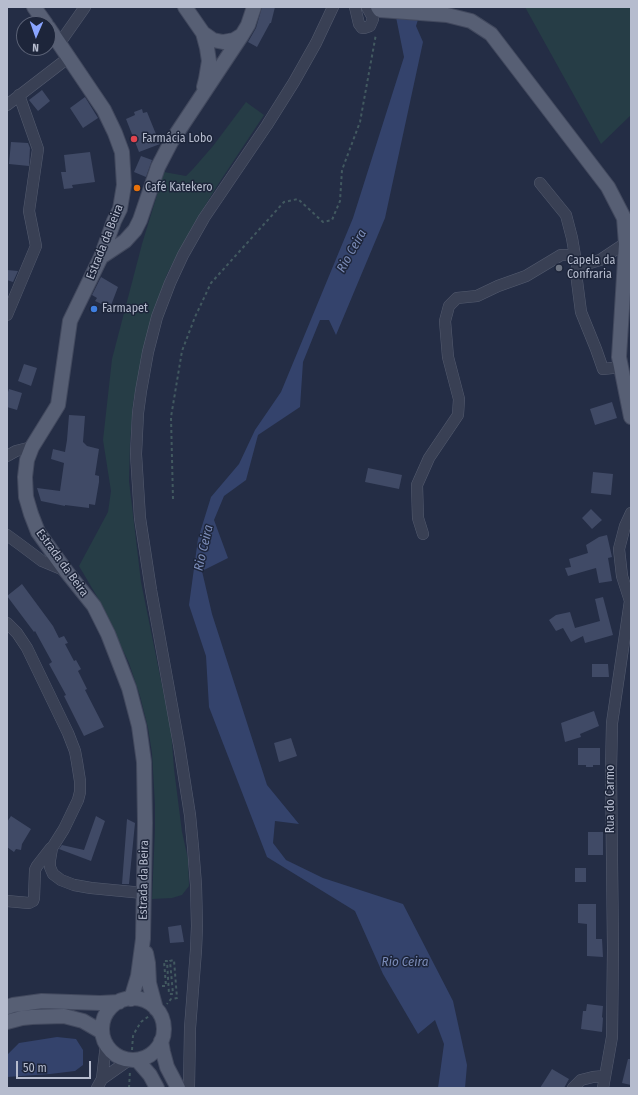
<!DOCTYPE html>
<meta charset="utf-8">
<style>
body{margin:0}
#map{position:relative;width:638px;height:1095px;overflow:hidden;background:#242d45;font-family:"Fira Sans Condensed",sans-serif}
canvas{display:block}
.frame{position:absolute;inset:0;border:8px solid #b6bcce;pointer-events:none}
.north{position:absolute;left:16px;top:16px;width:40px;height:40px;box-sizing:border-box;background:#1d253a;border:1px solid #5a6175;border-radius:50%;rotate:182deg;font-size:11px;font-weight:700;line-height:16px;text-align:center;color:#b6bcce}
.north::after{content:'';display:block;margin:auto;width:14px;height:18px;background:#8aa5ff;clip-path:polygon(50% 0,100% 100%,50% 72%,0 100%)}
.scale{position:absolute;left:16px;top:1061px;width:75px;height:18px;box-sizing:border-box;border:2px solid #b6bcce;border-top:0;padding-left:5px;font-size:12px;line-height:14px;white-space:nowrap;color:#b6bcce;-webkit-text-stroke:3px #1d253a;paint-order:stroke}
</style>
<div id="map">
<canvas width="638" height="1095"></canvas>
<div class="frame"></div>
<div class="north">N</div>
<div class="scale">50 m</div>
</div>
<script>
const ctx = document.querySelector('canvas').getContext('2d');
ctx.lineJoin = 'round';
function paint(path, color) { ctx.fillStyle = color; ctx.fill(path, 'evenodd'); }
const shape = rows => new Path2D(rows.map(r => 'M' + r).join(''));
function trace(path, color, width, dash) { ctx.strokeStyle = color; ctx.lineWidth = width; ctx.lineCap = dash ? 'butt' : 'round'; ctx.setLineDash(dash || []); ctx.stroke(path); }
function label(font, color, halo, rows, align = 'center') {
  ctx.font = font + ' "Fira Sans Condensed",sans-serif'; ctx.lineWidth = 3; ctx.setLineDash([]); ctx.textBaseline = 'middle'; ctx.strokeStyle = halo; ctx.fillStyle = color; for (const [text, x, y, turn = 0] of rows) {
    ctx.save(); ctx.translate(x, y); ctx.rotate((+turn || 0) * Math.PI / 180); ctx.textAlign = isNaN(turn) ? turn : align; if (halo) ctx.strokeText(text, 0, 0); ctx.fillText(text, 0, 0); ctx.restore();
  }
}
paint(shape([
 [525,7,631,7,631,115,601,144],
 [246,102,264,115,217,186,194,224,167,274,154,311,143,353,133,403,130,443,129,481,141,582,171,730,174,769,182,832,188,859,189,886,182,895,172,898,152,899,155,829,155,805,152,753,148,728,140,696,129,663,99,600,79,566,108,512,111,491,103,440,112,359,142,244,164,172,186,176,193,169,213,146]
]), '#263d46');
paint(shape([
 [422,7,416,26,423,42,385,218,336,335,329,320,320,320,303,362,300,407,258,435,246,480,224,496,214,520,228,558,202,571,212,614,267,785,299,824,275,821,273,843,286,860,323,878,403,904,453,1001,467,1065,465,1088,438,1088,444,1044,435,1020,418,1034,383,974,355,911,267,857,209,707,206,656,189,605,198,539,211,497,239,464,255,430,281,392,353,218,404,57,396,17],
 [57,1037,76,1039,83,1050,83,1065,75,1071,50,1074,7,1077,7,1055,19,1043]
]), '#34436c');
paint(shape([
 [262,7,275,7,271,23,270,23,257,47,248,42,256,28],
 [42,90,50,101,38,111,29,100],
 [85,97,98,118,83,128,70,108],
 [142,109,143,113,147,112,160,144,139,152,126,119,135,115,134,112],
 [11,142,28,143,30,148,29,166,9,164],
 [90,152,95,182,72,185,73,188,64,189,61,172,66,172,64,155],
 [141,156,152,160,146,177,134,172],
 [7,270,18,271,13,282,7,280],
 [101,277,118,287,110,308,95,301,97,298,92,295],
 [24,364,37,368,31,386,18,381],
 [9,389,22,393,17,410,7,407,7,395],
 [612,402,617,418,595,425,590,409],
 [69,415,85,416,83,442,87,446,99,449,95,475,99,476,99,482,95,505,89,504,89,508,65,505,65,506,41,501,37,488,60,491,64,463,51,459,53,449,65,452,67,440],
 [368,468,402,475,399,489,365,482],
 [593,472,613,474,611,495,591,493],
 [591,509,602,520,592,529,582,518],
 [607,535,612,557,608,558,612,581,599,583,596,568,568,576,565,568,571,567,569,559,588,553,586,545,599,537],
 [22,584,53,626,59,638,64,636,68,643,65,644,74,661,76,660,81,669,78,671,87,689,85,690,104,727,84,736,64,696,66,695,49,664,52,662,35,631,34,632,7,596],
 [603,597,613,635,585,643,583,636,571,642,563,628,556,631,549,620,556,615,570,612,575,628,600,621,595,599],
 [592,664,608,664,609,677,592,677],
 [594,711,599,726,580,734,581,737,565,742,561,723],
 [291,738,297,756,279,762,274,743],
 [578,748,600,748,600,765,593,765,593,767,586,767,586,765,578,765],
 [11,816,31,829,22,844,21,850,16,849,14,852,7,847,7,822],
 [96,816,105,821,91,861,59,849,62,845,84,850],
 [127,819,135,823,129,884,122,884],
 [588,832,603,832,603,855,588,855],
 [575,868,586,868,586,882,575,882],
 [578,904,596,904,596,939,602,939,603,957,587,956,587,924,578,923],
 [181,925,184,942,170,943,168,927],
 [587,1004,603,1006,602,1017,603,1018,602,1032,581,1029,583,1011,586,1011],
 [628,1059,631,1059,631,1085,622,1083],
 [552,1069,569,1079,564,1088,540,1088]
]), '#404a66');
const minor = shape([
 [355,7,359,24,362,28,364,28,370,26,373,19,372,16,367,7],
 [59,44,85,7],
 [7,105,68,58],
 [540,183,566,215,572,238,576,262],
 [7,315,36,246,29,211,38,149,19,95],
 [621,367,603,369,596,349,581,312,576,273,577,267,600,260,630,240],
 [7,456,16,451,32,447],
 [423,534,418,518,417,485,429,458,458,415,459,399,448,357,445,321,449,306,457,298,477,296,498,286,526,276,561,255,574,255],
 [7,535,22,546,42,561,66,571],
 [7,623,17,633,27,648,68,733,75,751,77,762,80,781,80,792,78,800,64,829,52,848,50,860,50,867,53,874,61,880,74,885,91,888,143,893],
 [7,901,29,903,33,901,34,898,35,870,37,866,51,848],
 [102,1079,106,1044],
 [97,1088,102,1079,129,1060],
 [189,1088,190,1028,196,950,197,926,196,885,193,847,190,815,179,745,151,590,140,518,136,454,138,413,141,391,148,352,157,317,170,283,183,255,204,218,267,125,294,82,316,43,333,7],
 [573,1088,581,1080,593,1077,605,1076],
 [603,1088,612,1037,613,948,611,771,612,723,630,601,622,576,619,549,625,526,631,513]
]);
const major = shape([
 [34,7,46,24],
 [185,7,203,33,207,48,209,61,206,79,204,87],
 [378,7,380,10,447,15,471,21,491,34,608,187,624,218,626,244,619,357,631,417],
 [48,27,104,110,115,133,122,152,124,185,120,209,114,221,101,257,70,321,58,405,32,447,27,460,25,477,26,497,31,514,38,532,66,571,94,606,108,634,129,688,139,726,144,762,145,823,143,939,138,976,131,999],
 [203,33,213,40,223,42,234,40,242,35],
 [101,257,125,241,135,230,140,220,158,167,171,142,242,35,248,25,254,7],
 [146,953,148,963,149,983,156,1009],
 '102 1029a31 31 0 1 1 62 0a31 31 0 1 1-62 0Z',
 [7,1007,13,1005,42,1001,100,1003,119,1002],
 [7,1022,22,1018,32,1017,64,1016,83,1021,102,1032],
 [161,1041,163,1052,167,1067,178,1088],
 [137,1060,150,1075,157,1088]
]);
trace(minor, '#545b6f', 12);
trace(major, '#42495e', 16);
trace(shape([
 [173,499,171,417,182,351,195,317,211,283,284,202,298,199,323,222,332,220,340,201,342,170,360,122,376,34],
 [162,986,166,986,164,961,167,961,169,994,173,994,170,961,174,960,177,998,171,999,167,1004],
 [132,1050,133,1036,136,1030,141,1022,149,1016],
 [129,1088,130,1071]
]), '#425960', 2, [3, 3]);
trace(minor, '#394054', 11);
trace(major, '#575f74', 14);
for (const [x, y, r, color] of [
 [134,139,4,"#e0444e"],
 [137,188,4,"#e8710a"],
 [559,268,4,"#6b7280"],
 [94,309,4,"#3f7fe0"]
]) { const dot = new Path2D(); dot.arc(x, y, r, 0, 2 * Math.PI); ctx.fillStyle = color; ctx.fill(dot); trace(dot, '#1d253a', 1.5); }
label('12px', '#b6bcce', '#1d253a', [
 ["Farmácia Lobo",142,139],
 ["Café Katekero",145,188],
 ["Capela da",567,261],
 ["Confraria",567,275],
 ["Farmapet",102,309]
], 'left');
label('12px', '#b6bcce', '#1d253a', [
 ["Estrada da Beira",105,242,-68],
 ["Estrada da Beira",62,563,54],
 ["Rua do Carmo",611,799,-90],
 ["Estrada da Beira",144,880,-89]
]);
label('italic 13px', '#7b8cb8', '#1d253a', [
 ["Rio Ceira",352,251,-61],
 ["Rio Ceira",204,548,-77],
 ["Rio Ceira",405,962]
]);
</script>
